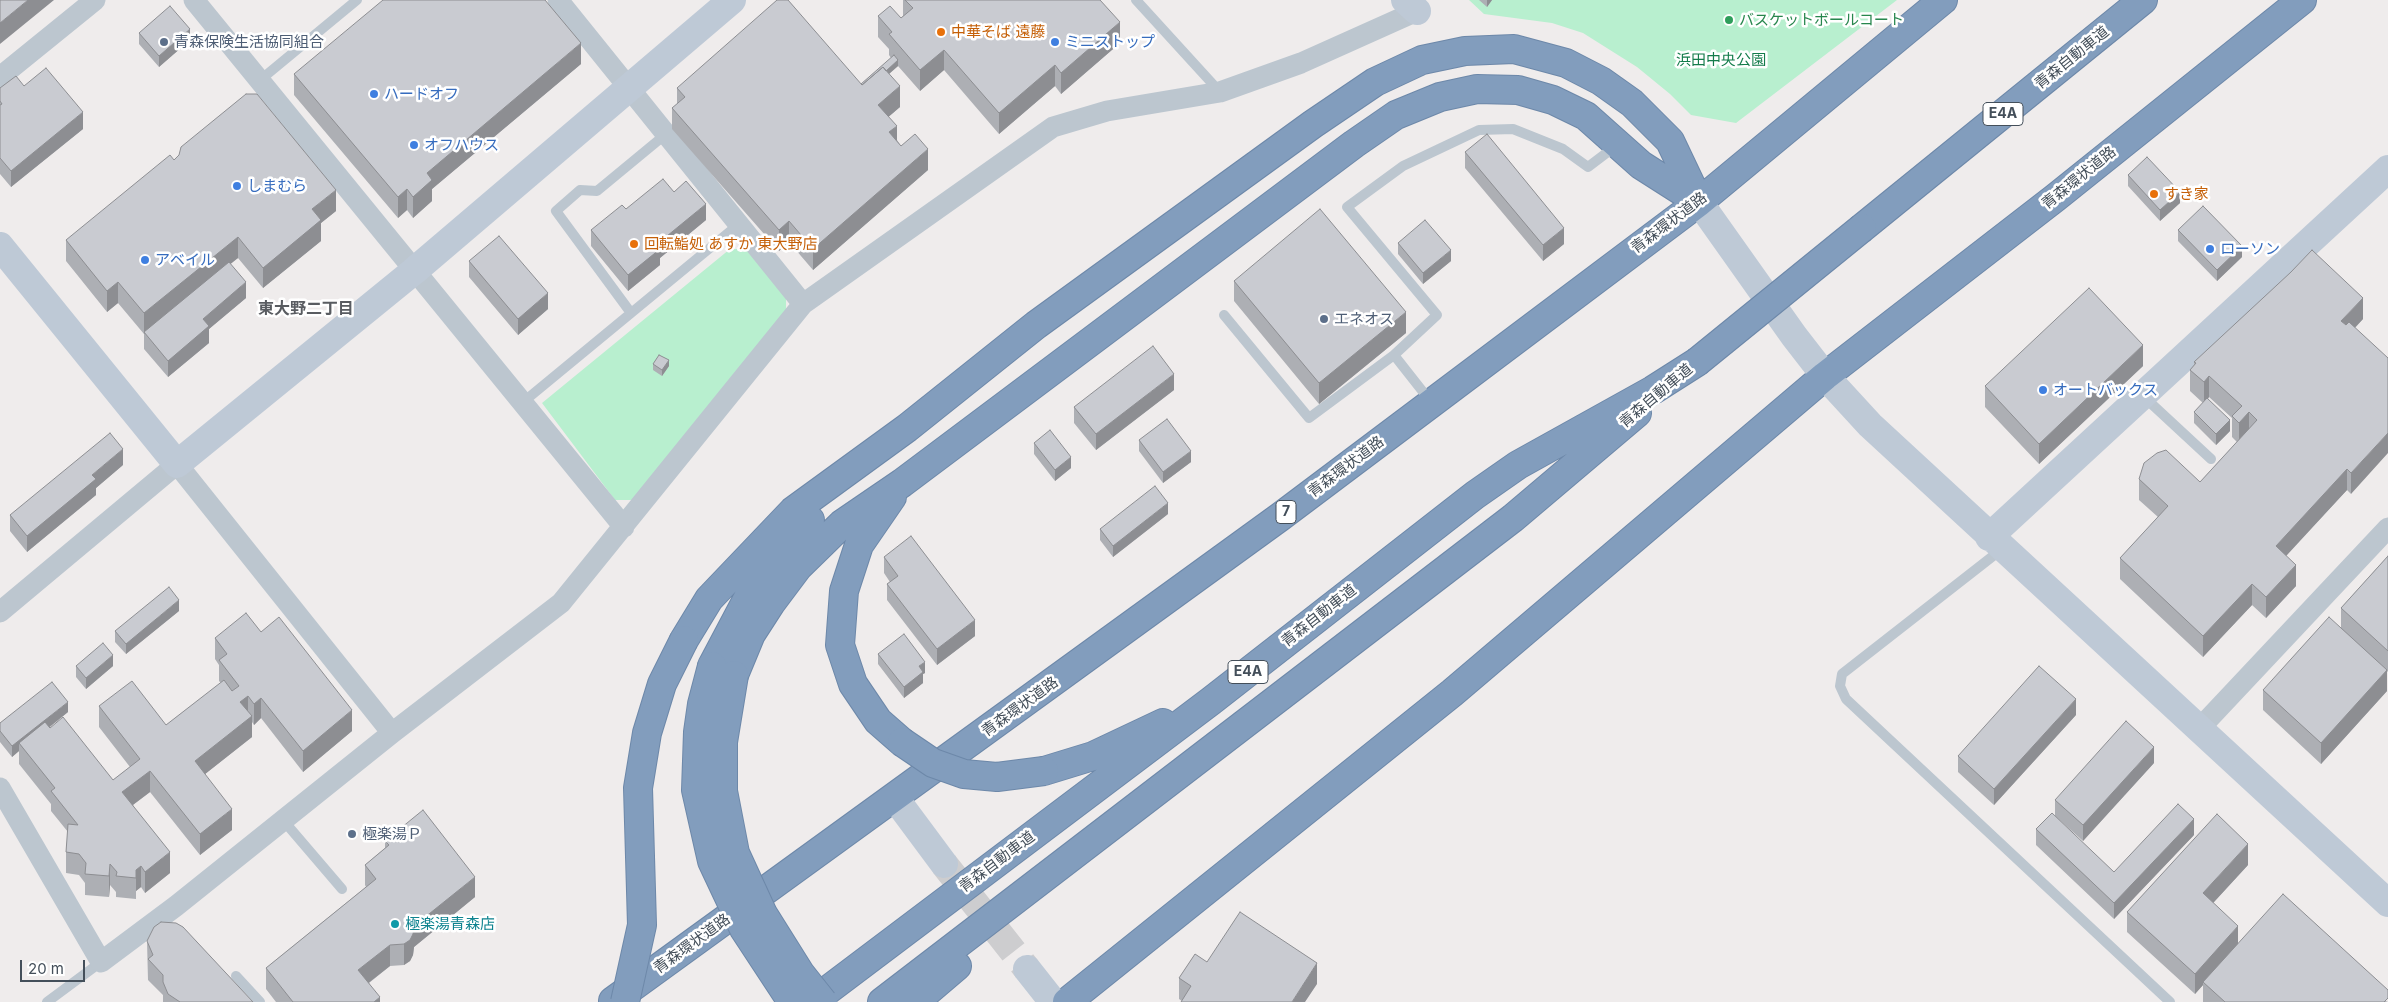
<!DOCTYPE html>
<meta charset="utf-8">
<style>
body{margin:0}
#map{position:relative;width:2388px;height:1002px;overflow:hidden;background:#efecec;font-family:Inter,sans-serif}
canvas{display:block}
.scale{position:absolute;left:20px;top:960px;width:65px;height:22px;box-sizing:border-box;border:2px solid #444f5a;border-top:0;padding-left:6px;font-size:15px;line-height:18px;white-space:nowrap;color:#444f5a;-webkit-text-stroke:4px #fff;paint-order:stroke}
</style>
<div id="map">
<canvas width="2388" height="1002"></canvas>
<div class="scale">20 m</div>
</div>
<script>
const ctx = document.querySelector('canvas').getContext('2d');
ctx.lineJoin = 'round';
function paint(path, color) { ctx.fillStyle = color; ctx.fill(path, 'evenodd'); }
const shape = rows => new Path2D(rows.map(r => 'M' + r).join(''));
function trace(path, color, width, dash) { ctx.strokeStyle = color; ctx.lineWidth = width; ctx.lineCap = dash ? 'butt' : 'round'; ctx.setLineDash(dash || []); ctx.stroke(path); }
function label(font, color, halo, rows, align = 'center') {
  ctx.font = font + ' Inter,"Noto Sans JP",sans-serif'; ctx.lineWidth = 5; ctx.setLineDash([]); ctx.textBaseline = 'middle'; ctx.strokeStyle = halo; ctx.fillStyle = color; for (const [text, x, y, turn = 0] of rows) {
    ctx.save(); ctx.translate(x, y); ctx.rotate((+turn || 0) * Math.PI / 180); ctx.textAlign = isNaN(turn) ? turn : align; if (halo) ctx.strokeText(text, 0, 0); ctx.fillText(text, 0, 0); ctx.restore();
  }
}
paint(shape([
 [1469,0,1897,0,1736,123,1691,115,1670,94,1637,67,1583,33,1552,23,1484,14],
 [730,249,748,249,786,295,786,310,634,500,615,500,542,403]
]), '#b8efcf');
trace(shape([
 [944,864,1027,969]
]), '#cdcdcf', 28, [28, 14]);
const highway = shape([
 [1862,228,2143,0],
 [892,497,859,545,844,591,840,645,853,684,878,721,902,742],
 [684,640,709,599,793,511,907,428,1036,325,1313,124,1375,82,1422,60,1465,51,1514,49,1566,63,1601,81,1632,103,1670,141,1699,202],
 [712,666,758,579,794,536,810,520],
 [734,675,751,634,771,603,798,567,842,524,902,483,1354,144,1396,115,1440,97,1477,89,1518,90,1553,100,1586,116,1641,165,1699,202],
 [1044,771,1093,756,1163,723],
 [613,1001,1280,517,1699,202,1943,0],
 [812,1002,1211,701,1475,495,1518,465,1653,390,1697,362],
 [882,1002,1513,518,1637,413],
 [915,1002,957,966],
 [1067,1002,1452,693,1825,376,2055,198,2302,0]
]);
trace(highway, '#6d88a9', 30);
trace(shape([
 [1136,0,1220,92],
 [259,81,357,0],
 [631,313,556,211,580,190,597,191,666,134],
 [1224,315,1309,418,1394,355,1431,402],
 [1394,355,1437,315,1347,207,1403,166,1479,130,1513,129,1563,149,1588,167,1617,145],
 [2143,396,2211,459],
 [522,403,739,224],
 [2002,549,1842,674,1840,686,1846,699,2170,1002],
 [283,820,342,889],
 [236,976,260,1002],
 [47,1002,101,962]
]), '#bcc6cf', 10);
trace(shape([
 [194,0,624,527],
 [558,0,803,304],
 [0,77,95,0],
 [0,612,177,464,392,733],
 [2199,729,2388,528],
 [0,788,101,962,176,906,392,733,561,603,803,304,1053,127,1107,111,1220,92,1301,63,1417,11]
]), '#bcc6cf', 21);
trace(shape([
 [1405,0,1417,11],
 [1699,202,1794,336,1825,376,1870,425,2388,903],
 [0,246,177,464,414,271,732,0],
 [1989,537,2388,169],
 [895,798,944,864],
 [1027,969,1053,1002]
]), '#bec9d6', 28);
trace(highway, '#829dbd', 28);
const highwayBridge = shape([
 [1697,362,1862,228],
 [712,666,702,704,698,732,696,790,712,861,744,929,792,1002],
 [734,675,723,742,723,791,735,853,763,914,800,973,823,1002],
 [902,742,933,763,964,774,997,777,1044,771],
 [625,1002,642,925,638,788,647,733,662,684,684,640]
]);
trace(highwayBridge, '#6d88a9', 30, []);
trace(highwayBridge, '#829dbd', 28);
paint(shape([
 [903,0,1100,0,1120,43,1061,94,1055,86,999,134,944,70,920,91,898,66,889,74,900,107,888,117,897,140,901,146,928,170,813,270,789,242,779,251,672,129,672,108,677,104,677,88,861,84,891,58,889,55,889,49,878,37,878,16,901,18,903,16],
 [1479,0,1492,0,1487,7],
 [139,33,190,40,159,67,139,44],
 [581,64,432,189,432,201,413,218,407,210,398,218,294,95,294,74],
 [24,86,83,129,11,187,0,174,0,88],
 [1465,152,1564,244,1543,261,1465,168],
 [174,160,336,211,321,223,321,241,263,288,238,258,230,263,246,298,209,329,209,343,168,377,144,349,144,334,118,303,107,312,66,261,66,240],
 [2128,175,2180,203,2160,221,2128,186],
 [674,192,706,220,660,258,660,265,628,291,591,246,591,230,626,209],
 [2178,230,2242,257,2217,281,2178,241],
 [1398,243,1451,261,1423,284,1398,254],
 [469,261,548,309,518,335,469,277],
 [1234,281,1406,333,1319,404,1234,301],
 [2363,319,2355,328,2351,494,2347,490,2286,555,2296,586,2266,618,2252,605,2203,657,2120,579,2120,558,2158,517,2139,500,2139,479,2200,482,2237,442,2232,437,2232,418,2209,397,2208,399,2230,431,2216,445,2194,423,2194,412,2203,403,2190,391,2190,370,2194,365,2194,362],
 [653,364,669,366,662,376,653,370],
 [2143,366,2039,464,1985,407,1985,386],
 [1174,390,1096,450,1074,423,1074,407],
 [1139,440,1191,462,1163,483,1139,451],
 [1034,443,1071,468,1055,481,1034,454],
 [123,465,96,488,96,495,27,552,10,531,10,515],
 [1168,514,1113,557,1100,540,1100,529],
 [2388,556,2388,672,2387,671,2387,691,2321,764,2263,710,2263,690,2341,628,2341,608],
 [884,557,975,636,937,665,887,600,887,584,890,582,884,573],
 [179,611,126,654,115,642,115,631],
 [261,632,352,731,303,772,261,718,254,725,252,722,252,737,205,774,232,830,200,855,150,792,133,805,170,873,145,893,141,887,136,891,136,899,116,897,116,892,110,885,109,897,85,895,85,883,79,875,66,873,66,852,68,832,51,811,51,804,19,764,19,751,12,757,0,742,0,723,68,712,50,727,113,780,130,767,99,727,99,706,166,725,221,683,219,681,219,665,215,659,215,638],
 [878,654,925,673,923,674,923,683,904,698,878,664],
 [76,666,113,666,86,689,76,677],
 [2076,715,1994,805,1958,772,1958,756],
 [2154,763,2083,841,2055,816,2055,800],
 [2036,829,2114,872,2194,835,2114,919,2036,845],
 [385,841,475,897,414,947,413,955,410,961,404,965,390,966,369,983,380,1002,276,1002,266,989,266,968,366,887,365,885,365,865,385,848],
 [2248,865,2213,903,2238,943,2388,1002,2203,1002,2203,985,2195,994,2127,932,2127,912],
 [147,941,253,1002,163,1002,163,995,148,980],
 [1207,962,1317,984,1182,1001,1179,999,1179,978]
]), '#adafb4');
paint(shape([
 [28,0,54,0,0,44,0,23],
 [1487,0,1492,0,1487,7],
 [1120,22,1120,43,1061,94,1061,73],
 [190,29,190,40,159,67,159,56],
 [581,43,581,64,432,189,432,201,413,218,413,197,427,173],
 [944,50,944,70,920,91,920,70],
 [898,60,898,66,858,101,858,96],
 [1055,65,1055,86,999,134,999,113],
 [900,86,900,107,878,126,878,105],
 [83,112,83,129,11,187,11,171],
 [897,126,897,147,889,132],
 [928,149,928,170,813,270,813,249],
 [407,189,407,210,398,218,398,197],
 [336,190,336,211,321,223,321,241,263,288,263,268,312,209],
 [2180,192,2180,203,2160,221,2160,210],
 [706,204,706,220,660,258,660,265,628,291,628,275,656,245],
 [789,221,789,242,779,251,779,230],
 [1564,228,1564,244,1543,261,1543,245],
 [238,237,238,258,144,334,144,313],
 [2242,246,2242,257,2217,281,2217,270],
 [1451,250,1451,261,1423,284,1423,273],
 [118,282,118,303,107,312,107,291],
 [246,282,246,298,209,329,209,343,168,377,168,361,203,319],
 [548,293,548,309,518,335,518,319],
 [2363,298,2363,319,2341,342,2341,321],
 [1406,312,1406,333,1319,404,1319,383],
 [2143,345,2143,366,2039,464,2039,444],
 [669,360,669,366,662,376,662,370],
 [1174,374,1174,390,1096,450,1096,434],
 [2209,376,2209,397,2204,403,2204,382],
 [2249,412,2249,433,2239,444,2239,423],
 [2230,420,2230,431,2216,445,2216,434],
 [2388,433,2388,453,2351,494,2351,473],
 [123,449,123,465,96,488,96,495,27,552,27,536,92,475],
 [1191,451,1191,462,1163,483,1163,472],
 [1071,457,1071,468,1055,481,1055,470],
 [2347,469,2347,490,2276,567,2276,546],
 [1168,503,1168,514,1113,557,1113,546],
 [2296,565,2296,586,2266,618,2266,597],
 [2252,584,2252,605,2203,657,2203,636],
 [179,600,179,611,126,654,126,644],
 [975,620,975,636,937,665,937,649],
 [113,655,113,666,86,689,86,678],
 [925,662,925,673,923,674,923,683,904,698,904,687,919,666],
 [2387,670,2387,691,2321,764,2321,743],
 [248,696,248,717,240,702],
 [261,698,261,718,254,725,254,704],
 [2076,699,2076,715,1994,805,1994,789],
 [68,702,68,712,23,748,19,743,19,751,12,757,12,746],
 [352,710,352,731,303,772,303,751],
 [252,716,252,737,195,782,195,761],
 [2154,747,2154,763,2083,841,2083,825],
 [150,771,150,792,122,813,122,792],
 [232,809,232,830,200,855,200,834],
 [2194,819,2194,835,2114,919,2114,903],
 [2248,844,2248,865,2203,914,2203,893],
 [170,852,170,873,145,893,145,872],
 [110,864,110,885,109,897,109,876],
 [141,866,141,887,136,891,136,899,136,870],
 [475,877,475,897,414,947,413,955,410,961,404,965,404,944,414,926],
 [2238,926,2238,947,2203,982,2203,985,2195,994,2195,974],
 [390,945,390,966,358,991,358,970],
 [1317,963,1317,984,1305,1002,1292,1002],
 [380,997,380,1002,374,1002]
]), '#8d8e92');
const building = shape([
 [0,0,28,0,0,23,0,0],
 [383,0,545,0,581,43,427,173,432,180,413,197,407,189,398,197,294,74,383,0],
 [777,0,788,0,862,85,883,67,900,86,878,105,897,126,889,132,901,146,915,134,928,149,813,249,789,221,779,230,672,108,685,97,677,88,777,0],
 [905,0,1100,0,1120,22,1061,73,1055,65,999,113,944,50,920,70,889,34,892,32,878,16,890,6,901,18,913,8,905,0],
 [170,6,190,29,159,56,139,33,170,6],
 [894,55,898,60,886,71,883,67,862,85,861,84,894,55],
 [46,68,83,112,11,171,0,158,0,105,2,104,0,101,0,88,16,76,24,86,46,68],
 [246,94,257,94,336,190,312,209,321,220,263,268,238,237,144,313,118,282,107,291,66,240,170,155,174,160,179,155,181,147,246,94],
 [1487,134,1564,228,1543,245,1465,152,1487,134],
 [2147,157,2180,192,2160,210,2128,175,2147,157],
 [663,179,674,192,686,181,706,204,656,245,660,249,628,275,591,230,622,205,626,209,663,179],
 [2203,206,2242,246,2217,270,2178,230,2203,206],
 [1320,209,1406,312,1319,383,1234,281,1320,209],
 [1425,220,1451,250,1423,273,1398,243,1425,220],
 [499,236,548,293,518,319,469,261,499,236],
 [2312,250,2363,298,2341,321,2346,325,2349,322,2388,358,2388,433,2351,473,2347,469,2276,546,2296,565,2266,597,2252,584,2203,636,2120,558,2168,506,2139,479,2144,463,2157,453,2166,450,2200,482,2257,420,2249,412,2239,423,2232,416,2242,406,2209,376,2204,382,2190,370,2196,363,2194,362,2291,272,2312,250],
 [229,262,246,282,203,319,209,326,168,361,144,332,229,262],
 [2089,288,2143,345,2039,444,1985,386,2089,288],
 [1153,346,1174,374,1096,434,1074,407,1153,346],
 [659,355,669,360,662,370,653,364,659,355],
 [2207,398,2230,420,2216,434,2194,412,2207,398],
 [1167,419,1191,451,1163,472,1139,440,1167,419],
 [1050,430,1071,457,1055,470,1034,443,1050,430],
 [110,433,123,449,92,475,96,479,27,536,10,515,110,433],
 [1155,486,1168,503,1113,546,1100,529,1155,486],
 [911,536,975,620,937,649,887,584,898,576,884,557,911,536],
 [2388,556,2388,651,2341,608,2388,556],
 [169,587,179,600,126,644,115,631,169,587],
 [246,613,261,632,279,617,352,710,303,751,261,698,254,704,248,696,240,702,252,716,195,761,232,809,200,834,150,771,122,792,170,852,145,872,141,866,136,870,136,878,116,876,117,872,110,864,109,876,85,874,86,863,79,854,66,852,68,824,78,825,51,791,55,788,19,743,45,722,50,728,63,717,113,780,140,759,99,706,132,681,166,725,224,680,232,691,239,686,219,660,227,654,215,638,246,613],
 [2329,617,2387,670,2321,743,2263,690,2329,617],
 [904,634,925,662,919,666,923,672,904,687,878,654,904,634],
 [103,643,113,655,86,678,76,666,103,643],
 [2039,666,2076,699,1994,789,1958,756,2039,666],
 [52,682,68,702,12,746,0,731,0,723,52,682],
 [2126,721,2154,747,2083,825,2055,800,2126,721],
 [2178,804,2194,819,2114,903,2036,829,2052,813,2114,872,2178,804],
 [423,810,475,877,414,926,413,934,410,940,404,944,390,945,358,970,380,997,374,1002,293,1002,266,968,376,879,365,865,389,845,385,841,423,810],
 [2217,814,2248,844,2203,893,2238,926,2195,974,2127,912,2217,814],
 [2283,894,2388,990,2388,998,2384,1002,2225,1002,2203,982,2283,894],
 [1240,912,1317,963,1292,1002,1181,1002,1191,986,1179,978,1195,954,1207,962,1240,912],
 [161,922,176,923,183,927,253,1002,180,1002,168,994,163,982,163,975,148,959,153,955,147,941,154,927,161,922]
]);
paint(building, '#c9cbd1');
trace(building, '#8d8e92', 1);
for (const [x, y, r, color] of [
 [1729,20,5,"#2e9e5b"],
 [941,32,5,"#e8710a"],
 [164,42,5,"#5c6f8a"],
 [1055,42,5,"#3f7fe0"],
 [374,94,5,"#3f7fe0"],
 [414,145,5,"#3f7fe0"],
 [237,186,5,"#3f7fe0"],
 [2154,194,5,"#e8710a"],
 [634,244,5,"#e8710a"],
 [2210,249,5,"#3f7fe0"],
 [145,260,5,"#3f7fe0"],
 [1324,319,5,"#5c6f8a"],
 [2043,390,5,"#3f7fe0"],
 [352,834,5,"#5c6f8a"],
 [395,924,5,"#0f9aa8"]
]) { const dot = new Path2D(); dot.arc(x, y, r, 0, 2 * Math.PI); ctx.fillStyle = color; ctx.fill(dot); trace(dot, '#fff', 2); }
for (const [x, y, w] of [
 [2003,114,40],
 [1286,512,20],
 [1248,672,40]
]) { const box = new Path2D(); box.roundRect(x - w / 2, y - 11.5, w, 23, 4); ctx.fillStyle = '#fff'; ctx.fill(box); trace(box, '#444f5a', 1); }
label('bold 14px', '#444f5a', null, [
 ["E4A",2003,114],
 ["7",1286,512],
 ["E4A",1248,672]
]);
label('15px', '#27864d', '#fff', [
 ["バスケットボールコート",1739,20]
], 'left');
label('15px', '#c56008', '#fff', [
 ["中華そば 遠藤",951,32],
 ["すき家",2164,194],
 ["回転鮨処 あすか 東大野店",644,244]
], 'left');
label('15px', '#4e5e75', '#fff', [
 ["青森保険生活協同組合",174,42],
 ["エネオス",1334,319],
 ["極楽湯Ｐ",362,834]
], 'left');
label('15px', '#366cbe', '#fff', [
 ["ミニストップ",1065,42],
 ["ハードオフ",384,94],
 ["オフハウス",424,145],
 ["しまむら",247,186],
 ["ローソン",2220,249],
 ["アベイル",155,260],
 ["オートバックス",2053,390]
], 'left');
label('15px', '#444f5a', '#fff', [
 ["青森自動車道",2072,58,-39],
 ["青森環状道路",2079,178,-39],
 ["青森環状道路",1669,223,-37],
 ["青森自動車道",1656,396,-40],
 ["青森環状道路",1346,467,-37],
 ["青森自動車道",1319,616,-38],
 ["青森環状道路",1020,707,-36],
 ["青森自動車道",997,862,-37],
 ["青森環状道路",692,944,-36]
]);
label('15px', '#147c4b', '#fff', [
 ["浜田中央公園",1721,60]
]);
label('15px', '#0d838f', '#fff', [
 ["極楽湯青森店",405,924]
], 'left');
label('bold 16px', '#595c61', '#fff', [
 ["東大野二丁目",306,309]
]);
</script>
